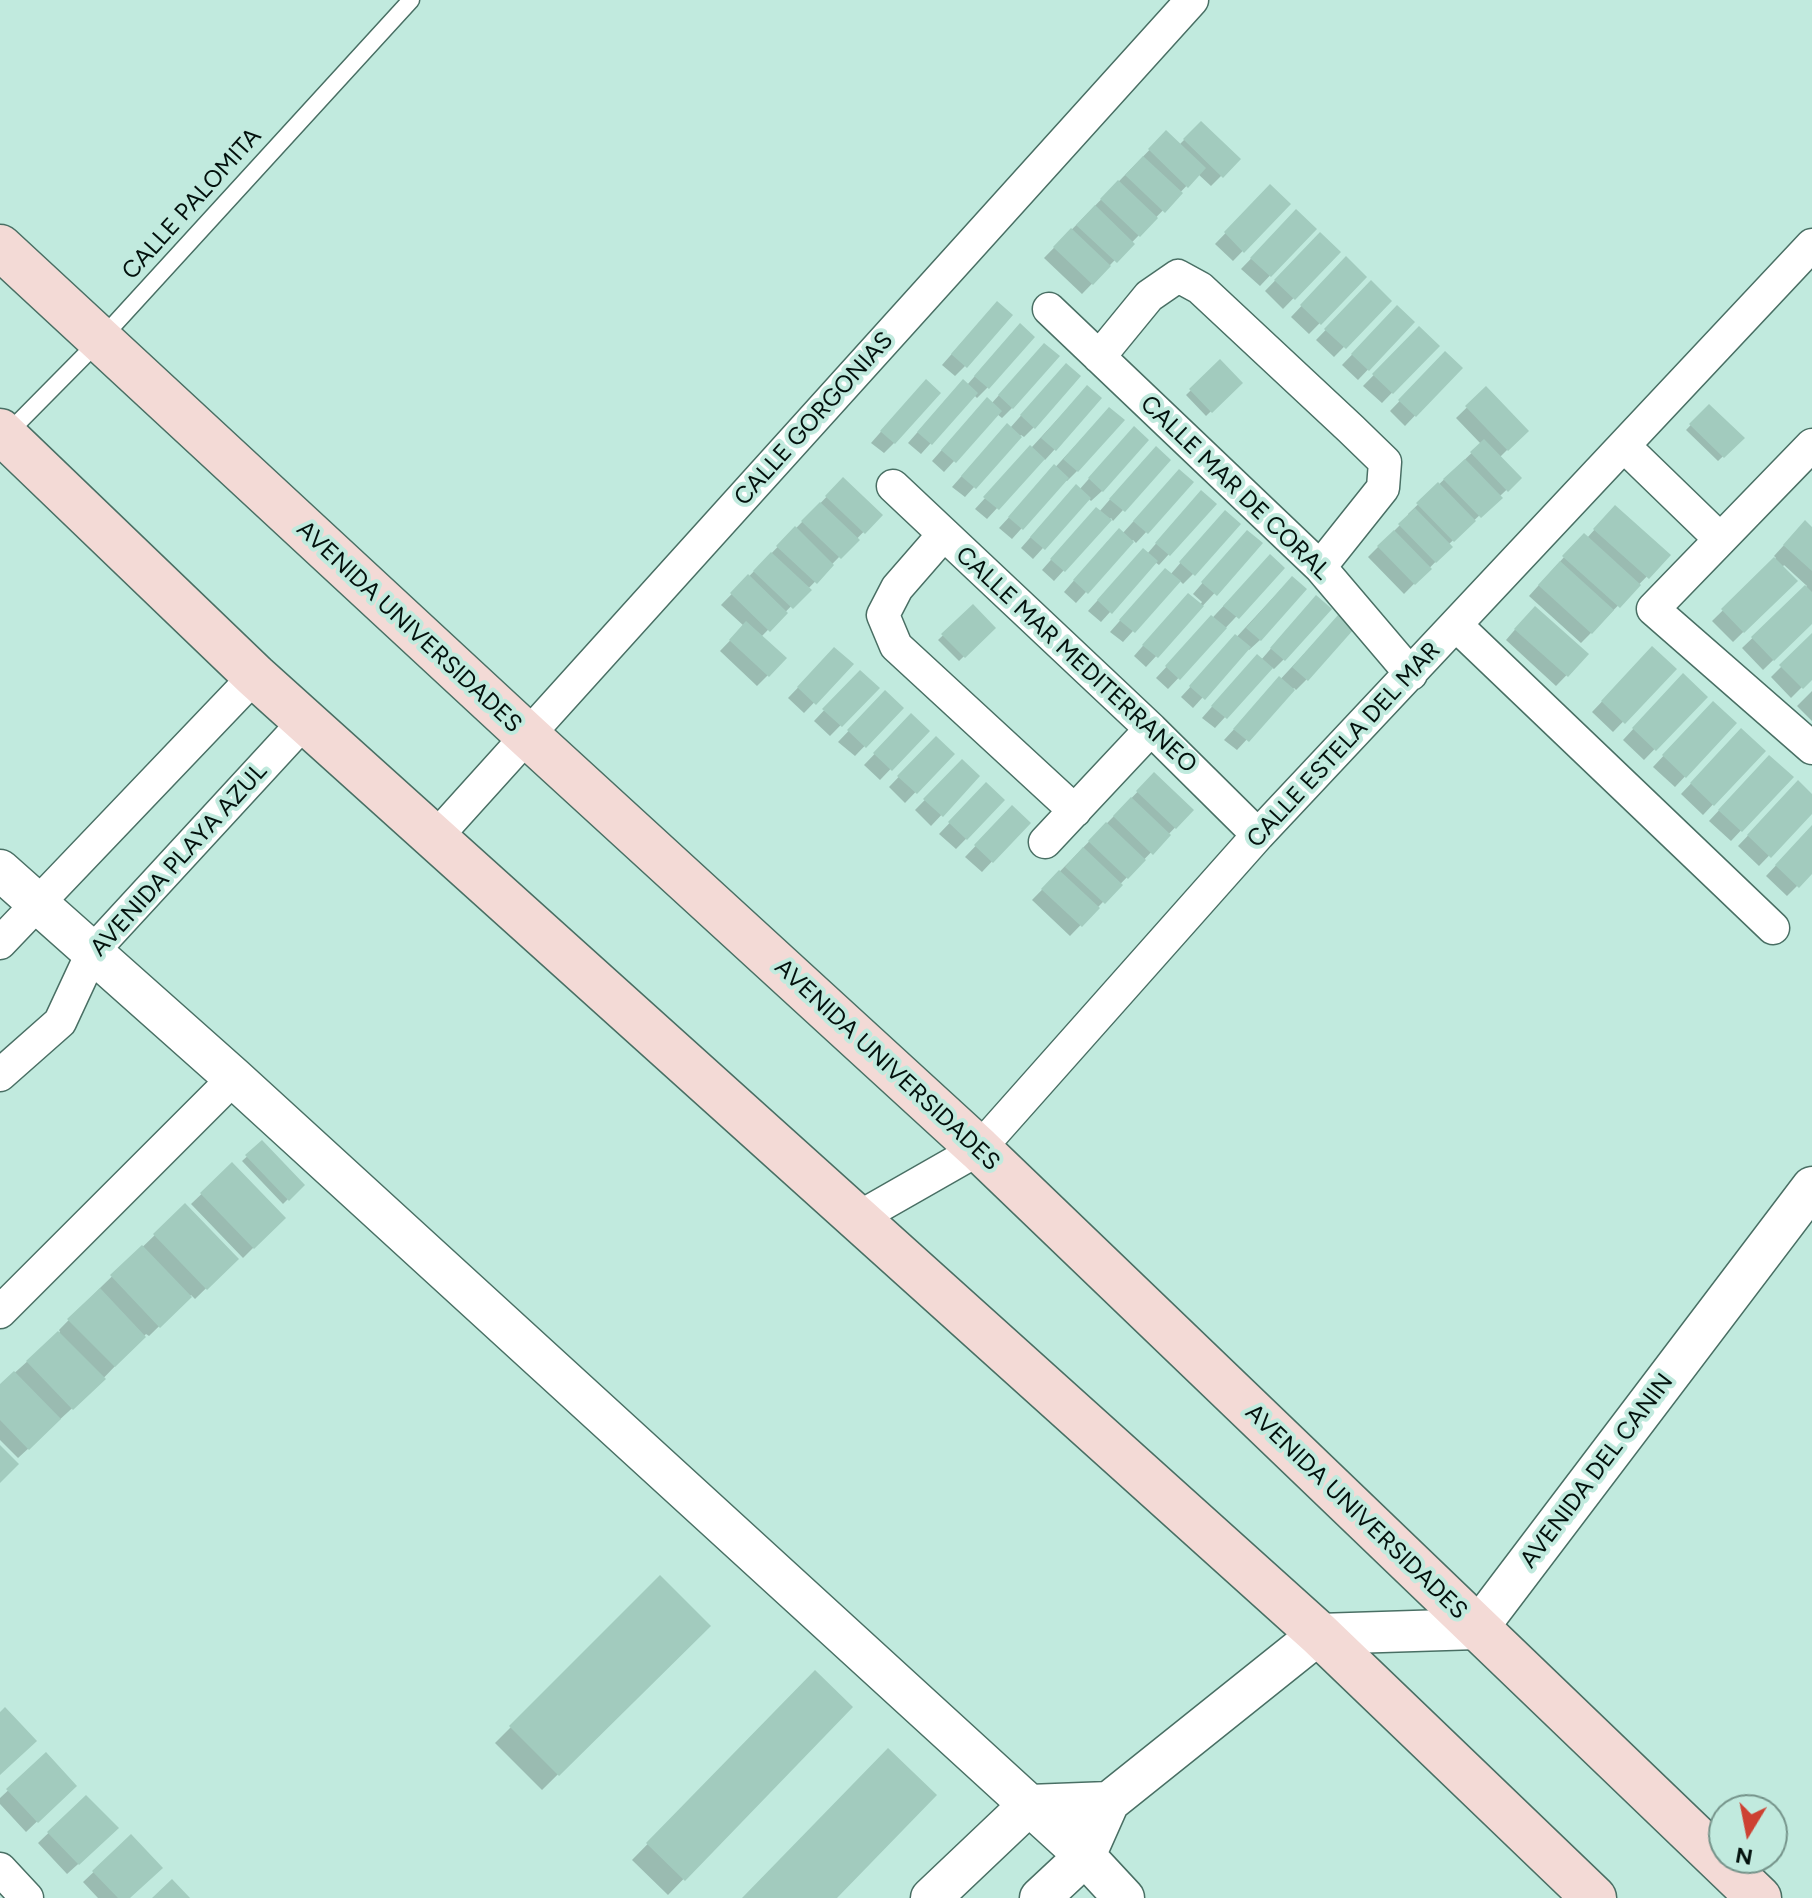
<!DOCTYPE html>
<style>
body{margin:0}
#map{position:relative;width:1812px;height:1898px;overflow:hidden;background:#c1eade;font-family:Figtree,sans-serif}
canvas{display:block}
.north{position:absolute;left:1708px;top:1794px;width:80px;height:80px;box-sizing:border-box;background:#c1eade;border:2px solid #75938a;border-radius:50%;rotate:190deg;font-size:22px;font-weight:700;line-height:32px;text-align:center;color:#03110d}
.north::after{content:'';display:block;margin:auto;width:28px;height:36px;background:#cd4132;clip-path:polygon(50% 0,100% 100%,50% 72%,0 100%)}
</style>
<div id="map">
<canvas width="1812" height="1898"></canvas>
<div class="north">N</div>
</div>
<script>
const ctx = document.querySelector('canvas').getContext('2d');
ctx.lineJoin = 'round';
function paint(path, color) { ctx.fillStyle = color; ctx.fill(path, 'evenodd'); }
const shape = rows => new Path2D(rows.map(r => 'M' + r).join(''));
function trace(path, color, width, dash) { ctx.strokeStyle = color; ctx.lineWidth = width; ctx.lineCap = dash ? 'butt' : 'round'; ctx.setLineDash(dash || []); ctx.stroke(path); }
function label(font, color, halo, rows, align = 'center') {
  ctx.font = font + ' Figtree,sans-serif'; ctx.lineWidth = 8; ctx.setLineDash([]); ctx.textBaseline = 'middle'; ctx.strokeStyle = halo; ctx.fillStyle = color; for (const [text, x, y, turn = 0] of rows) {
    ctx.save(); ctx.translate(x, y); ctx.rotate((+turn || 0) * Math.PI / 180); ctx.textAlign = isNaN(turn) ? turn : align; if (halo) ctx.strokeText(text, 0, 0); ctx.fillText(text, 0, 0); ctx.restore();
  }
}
paint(shape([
 [1201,123,1238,159,1211,186,1198,174,1082,294,1044,258,1166,133,1179,145],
 [1270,187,1288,204,1233,261,1215,244],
 [1296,212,1314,229,1260,286,1241,269],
 [1320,234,1338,252,1283,309,1265,291],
 [1346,259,1365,277,1309,334,1291,317],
 [1371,283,1389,301,1334,357,1316,340],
 [1397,308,1412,323,1358,380,1342,365],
 [987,314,965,366,955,376,942,365],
 [1419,329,1437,346,1382,403,1363,386],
 [1010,336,1032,337,987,388,977,398,974,395,921,454,908,443,953,392,967,385],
 [1445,354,1460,368,1405,426,1390,411],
 [1034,356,1012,408,1002,418,997,414,944,472,932,461,977,410,991,404],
 [1220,362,1240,383,1206,416,1186,395],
 [1056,376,1034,427,1024,437,1021,435,965,497,952,487,997,436,1010,428],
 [1486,389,1526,431,1500,457,1519,478,1448,545,1450,547,1404,594,1368,557,1409,516,1408,514,1481,444,1456,418],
 [916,392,894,443,884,453,871,443],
 [1077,398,1055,449,1045,460,1043,458,987,519,975,509],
 [1709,406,1742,438,1718,461,1686,430],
 [1099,420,1077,471,1067,481,1065,480,1012,539,999,528],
 [1124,439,1102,491,1091,501,1088,498,1033,559,1021,548,1066,497,1079,490],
 [1145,459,1123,510,1113,521,1111,518,1054,581,1042,570,1086,520,1099,512],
 [843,480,880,515,761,637,784,659,757,686,720,651,744,626,721,605],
 [1169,482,1191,483,1136,543,1133,540,1076,603,1064,592,1108,541,1122,534],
 [1191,503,1169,554,1159,565,1155,562,1101,622,1088,611,1133,561,1147,554],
 [1605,518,1668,555,1581,643,1529,596,1574,546,1587,538],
 [1215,523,1193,574,1183,584,1179,580,1123,642,1110,632,1155,581,1170,575],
 [1812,529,1812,622,1763,670,1742,648,1807,586,1784,565,1782,568,1795,581,1733,642,1712,621,1776,558,1774,556,1795,533],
 [1237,543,1260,544,1146,667,1134,656,1178,606,1200,605,1202,602,1193,594],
 [1260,567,1282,568,1168,689,1156,678],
 [1282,588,1260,640,1249,650,1247,648,1193,708,1181,697],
 [973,607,993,628,959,661,938,640],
 [1306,608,1284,659,1274,669,1271,667,1215,728,1202,718,1247,667,1261,660],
 [1525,618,1587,654,1556,686,1506,640],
 [1328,628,1351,629,1306,680,1296,690,1294,688,1237,750,1224,740],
 [1812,636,1812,677,1791,698,1771,677],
 [835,649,851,664,804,713,788,698],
 [1652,649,1674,669,1613,732,1592,712],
 [860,672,877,688,830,736,814,721],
 [1673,686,1705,697,1644,760,1623,740],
 [1812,691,1812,721,1797,706],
 [885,693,901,708,855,756,838,742],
 [1713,703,1735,723,1675,787,1653,767],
 [911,716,927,731,880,780,864,765],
 [1741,731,1763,751,1703,815,1681,794],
 [936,738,952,754,905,803,889,787],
 [1769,757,1791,777,1731,841,1709,821],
 [962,762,977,777,931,826,915,810],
 [1154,775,1192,810,1070,936,1032,900],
 [1798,783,1812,796,1812,811,1759,866,1738,846],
 [986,785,1003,801,956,849,939,834],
 [1012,808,1028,823,982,872,965,857],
 [1812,827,1812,871,1787,896,1766,876],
 [262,1143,302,1185,283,1204,242,1161],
 [232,1165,283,1218,243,1258,191,1204],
 [185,1206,236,1259,195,1299,191,1295,149,1336,146,1334,93,1389,18,1458,0,1440,0,1386,60,1332,59,1330,101,1287],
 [660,1578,708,1626,542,1790,495,1743],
 [815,1673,850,1707,668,1895,632,1860],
 [46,1755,74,1786,26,1832,0,1804,0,1798],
 [86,1797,106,1839,67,1874,38,1843],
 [131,1837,128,1898,98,1898,83,1882]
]), '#0003');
paint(shape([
 [1201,121,1241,159,1223,178,1183,139],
 [1166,130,1206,168,1188,188,1148,149],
 [1143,156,1183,193,1165,213,1125,175],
 [1118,180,1158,218,1140,237,1100,199],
 [1270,184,1291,204,1244,253,1224,232],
 [1095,205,1135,244,1117,263,1076,225],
 [1296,209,1317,229,1271,277,1250,258],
 [1071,228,1111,266,1093,285,1053,247],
 [1320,232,1341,252,1295,300,1274,280],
 [1346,256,1367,277,1321,325,1300,305],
 [1371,280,1392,301,1346,349,1324,329],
 [997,301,1013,315,967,368,951,354],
 [1397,305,1415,322,1369,371,1351,354],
 [1020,323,1035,337,989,389,974,376],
 [1419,326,1440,346,1393,394,1372,374],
 [1044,343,1060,356,1013,409,998,395],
 [1445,351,1463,368,1416,417,1398,400],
 [1220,359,1243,383,1212,413,1189,389],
 [1066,363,1081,376,1035,429,1020,415],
 [926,379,941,393,895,444,880,431],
 [963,379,978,393,932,445,917,432],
 [1087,385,1102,398,1056,451,1041,438],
 [1486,386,1529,431,1508,451,1465,406],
 [987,397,1002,411,956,463,941,450],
 [1709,404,1745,438,1724,458,1689,424],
 [1109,407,1125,420,1078,472,1063,459],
 [1007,423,1022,437,976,489,961,476],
 [1134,426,1149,440,1103,492,1088,478],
 [1484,439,1522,478,1508,492,1470,452],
 [1030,445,1045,459,999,510,983,497],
 [1156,446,1171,460,1125,512,1109,499],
 [1465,459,1503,498,1481,518,1443,479],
 [1054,464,1069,478,1023,530,1008,517],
 [1179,469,1194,482,1148,534,1133,521],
 [843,477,883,515,865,534,825,496],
 [1438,482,1476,521,1454,542,1416,503],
 [1076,484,1091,498,1045,550,1030,537],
 [1201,490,1217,504,1170,556,1155,543],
 [820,502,860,540,841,559,801,521],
 [1615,505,1671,555,1649,579,1593,529],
 [1096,507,1112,520,1065,572,1050,559],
 [1415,508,1453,547,1436,563,1398,524],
 [1225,510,1241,524,1195,576,1179,562],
 [1805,520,1812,527,1812,571,1783,545],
 [795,526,834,565,817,584,776,546],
 [1119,528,1134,542,1088,594,1073,580],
 [1247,530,1263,543,1217,596,1201,582],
 [1394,530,1432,569,1415,585,1377,546],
 [1584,533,1641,585,1620,608,1562,556],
 [1143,548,1158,561,1112,614,1097,600],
 [771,552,812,590,793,609,753,571],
 [1270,554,1285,568,1239,619,1223,606],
 [1774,557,1798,581,1744,633,1721,609],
 [1560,561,1614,610,1592,634,1538,585],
 [1165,568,1181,581,1135,633,1119,620],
 [748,574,788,613,770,632,730,593],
 [1292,576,1307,589,1261,641,1246,628],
 [1805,585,1812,592,1812,624,1774,661,1751,637],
 [1188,593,1204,606,1158,658,1142,645],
 [1316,595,1332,609,1285,661,1270,648],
 [973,604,996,628,965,658,941,634],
 [1535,606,1589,654,1568,677,1514,629],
 [1211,615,1227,628,1180,680,1165,666],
 [1338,615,1354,629,1308,681,1292,667],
 [746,621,787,658,769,677,729,640],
 [1812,633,1812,680,1803,689,1779,665],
 [1235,634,1251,647,1205,700,1189,686],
 [1652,646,1677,669,1625,724,1601,701],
 [834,647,854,664,816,705,797,687],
 [1257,654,1273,668,1227,719,1211,706],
 [860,670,880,688,842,727,822,709],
 [1683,673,1708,697,1656,751,1632,728],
 [1279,676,1295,690,1249,742,1233,729],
 [885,690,904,708,866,748,847,730],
 [1713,701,1737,723,1686,778,1662,755],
 [911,713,930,731,892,771,873,753],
 [1741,728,1766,751,1714,806,1690,783],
 [936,736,955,754,917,794,897,776],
 [1769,755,1794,777,1742,832,1718,810],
 [962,759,980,776,943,817,923,799],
 [1154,772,1194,810,1176,829,1136,791],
 [1798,780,1812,794,1812,814,1771,858,1747,835],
 [986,782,1005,800,967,840,948,822],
 [1131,797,1171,835,1153,855,1113,816],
 [1012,805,1031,823,993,863,974,845],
 [1106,822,1146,860,1128,879,1088,841],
 [1812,825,1812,874,1799,888,1775,865],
 [1083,847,1123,885,1105,904,1065,867],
 [1059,870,1100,908,1082,927,1041,889],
 [262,1140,305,1185,289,1201,245,1155],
 [232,1162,286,1218,254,1249,200,1193],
 [185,1203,239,1259,207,1290,153,1234],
 [142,1245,192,1297,160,1328,110,1275],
 [100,1288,146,1337,115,1367,67,1319],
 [58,1331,106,1379,73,1410,26,1361],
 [14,1371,61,1419,29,1450,0,1420,0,1384],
 [0,1445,19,1464,0,1483],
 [660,1575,711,1626,559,1776,509,1726],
 [815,1670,853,1707,685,1881,646,1843],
 [5,1707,37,1741,0,1775,0,1712],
 [888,1748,937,1795,837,1898,742,1898],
 [46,1752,77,1786,38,1823,6,1789],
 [86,1795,119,1828,79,1865,47,1832],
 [131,1834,163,1868,130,1898,118,1898,92,1871],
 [172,1879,190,1898,152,1898]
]), '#a2cbbe');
const service = shape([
 [6,435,100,340,411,0]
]);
const minor = shape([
 [1049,309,1320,567,1411,674],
 [1099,357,1149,296,1178,276,1200,288,1351,429,1385,462,1383,488,1320,567],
 [1812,445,1653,609,1812,748],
 [1624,446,1720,539],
 [893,486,1151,729,1258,835],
 [944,534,897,588,883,615,896,646,1075,811],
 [1457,626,1773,928],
 [435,838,1192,0],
 [1045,842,1151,729],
 [0,943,255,676],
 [0,1075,60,1022,93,951,305,721],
 [858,1218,979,1149,1258,835,1812,245],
 [0,1312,234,1078],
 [0,1869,27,1898]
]);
const tertiary = shape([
 [0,870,234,1078,1085,1856,1124,1898],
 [931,1898,1029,1805,1109,1802],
 [1040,1898,1085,1856,1109,1802,1319,1634,1477,1629,1812,1187]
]);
const secondary = shape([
 [0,247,528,736,979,1149,1759,1898],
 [0,431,255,676,1319,1634,1594,1898]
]);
trace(service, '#496f64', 19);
trace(minor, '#496f64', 35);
trace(tertiary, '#496f64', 43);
trace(secondary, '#496f64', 47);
trace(service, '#fff', 16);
trace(minor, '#fff', 32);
trace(tertiary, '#fff', 40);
trace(secondary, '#f3dad6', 44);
label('24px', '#03110d', '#c1eade', [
 ["CALLE PALOMITA",192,204,-48],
 ["CALLE GORGONIAS",814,419,-48],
 ["CALLE MAR DE CORAL",1235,488,44],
 ["AVENIDA UNIVERSIDADES",409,627,43],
 ["CALLE MAR MEDITERRANEO",1076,660,43],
 ["CALLE ESTELA DEL MAR",1344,745,-47],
 ["AVENIDA PLAYA AZUL",179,860,-48],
 ["AVENIDA UNIVERSIDADES",887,1065,43],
 ["AVENIDA DEL CANIN",1597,1471,-53],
 ["AVENIDA UNIVERSIDADES",1356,1512,44]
]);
</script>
